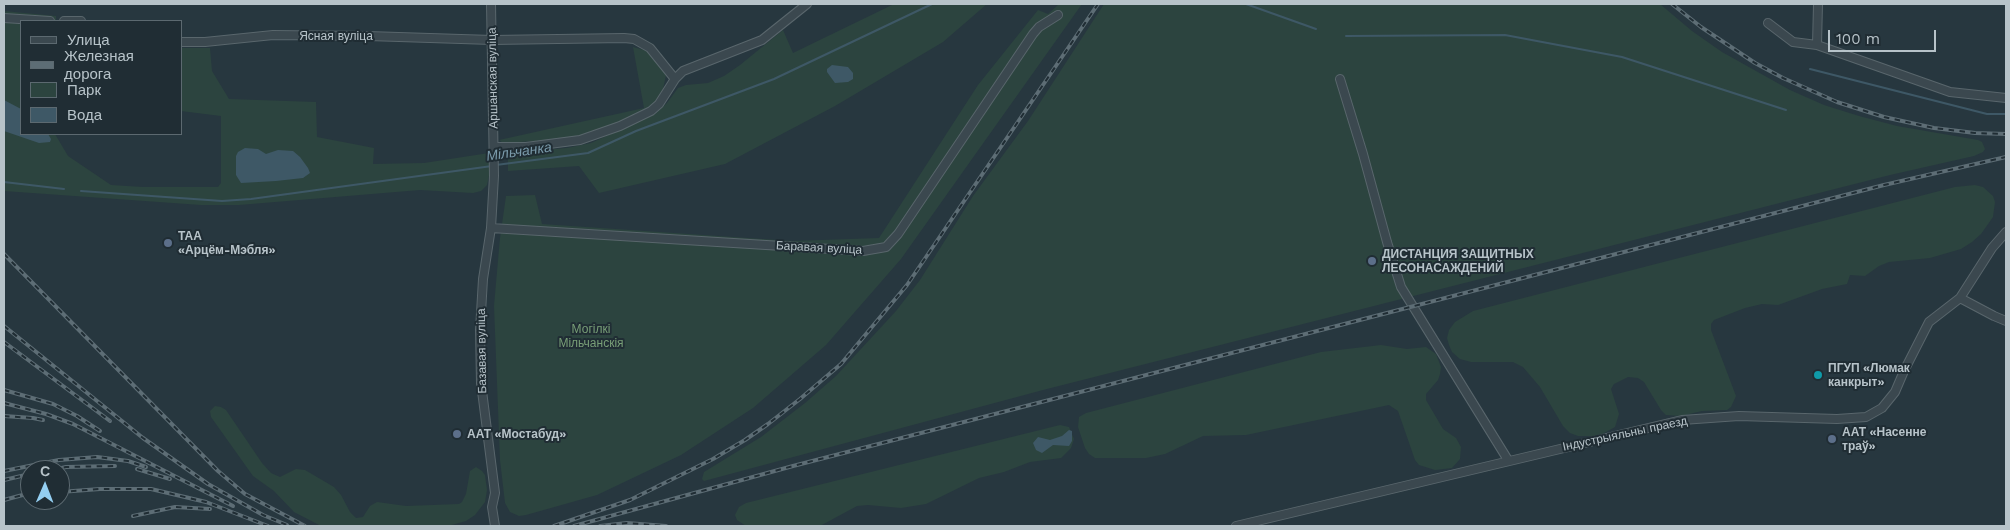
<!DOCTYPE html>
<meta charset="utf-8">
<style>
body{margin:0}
#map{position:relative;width:2010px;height:530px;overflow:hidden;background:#27373f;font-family:"Work Sans",sans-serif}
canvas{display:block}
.frame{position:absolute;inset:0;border:5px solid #b7c3c9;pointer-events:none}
.legend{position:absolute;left:20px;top:20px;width:162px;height:115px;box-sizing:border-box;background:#202d34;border:1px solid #5c6970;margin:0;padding:6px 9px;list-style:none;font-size:15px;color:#b7c3c9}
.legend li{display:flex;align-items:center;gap:10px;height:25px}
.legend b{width:25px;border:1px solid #5c6970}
.north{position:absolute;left:20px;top:460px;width:50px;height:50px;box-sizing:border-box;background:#202d34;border:1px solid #5c6970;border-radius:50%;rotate:1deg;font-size:14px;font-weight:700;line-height:20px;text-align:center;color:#b7c3c9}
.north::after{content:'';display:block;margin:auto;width:18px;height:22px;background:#94cff2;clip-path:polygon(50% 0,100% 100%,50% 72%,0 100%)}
.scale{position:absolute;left:1828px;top:30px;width:108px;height:22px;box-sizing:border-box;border:2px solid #b7c3c9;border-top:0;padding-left:6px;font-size:15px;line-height:18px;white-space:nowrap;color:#b7c3c9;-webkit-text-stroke:4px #202d34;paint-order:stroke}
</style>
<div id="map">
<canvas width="2010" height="530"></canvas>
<div class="frame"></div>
<ul class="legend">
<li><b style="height:6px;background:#3b484f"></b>Улица</li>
<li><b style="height:6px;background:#5d6d75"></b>Железная дорога</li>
<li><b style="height:14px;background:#2c443f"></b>Парк</li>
<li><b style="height:14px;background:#3e5866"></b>Вода</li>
</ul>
<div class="north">С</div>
<div class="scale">100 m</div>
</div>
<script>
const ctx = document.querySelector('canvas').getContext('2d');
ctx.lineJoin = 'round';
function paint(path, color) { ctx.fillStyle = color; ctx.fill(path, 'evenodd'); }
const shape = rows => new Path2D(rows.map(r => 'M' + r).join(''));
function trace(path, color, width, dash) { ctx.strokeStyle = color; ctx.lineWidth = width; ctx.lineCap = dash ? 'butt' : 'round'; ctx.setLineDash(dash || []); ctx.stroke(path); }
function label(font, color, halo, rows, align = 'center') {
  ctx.font = font + ' "Work Sans",sans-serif'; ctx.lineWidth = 4; ctx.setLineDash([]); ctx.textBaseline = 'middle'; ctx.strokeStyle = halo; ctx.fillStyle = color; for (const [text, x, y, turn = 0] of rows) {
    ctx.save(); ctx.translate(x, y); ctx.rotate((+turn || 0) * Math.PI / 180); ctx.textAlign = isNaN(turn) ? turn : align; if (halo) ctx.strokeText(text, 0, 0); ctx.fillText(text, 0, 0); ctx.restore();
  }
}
paint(shape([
 [894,4,987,4,943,42,835,106,725,164,599,193,579,166,508,171,508,153,567,148,591,143,655,114,667,103,678,88,686,85,708,83,724,76,740,65,783,30,793,53],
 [1059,4,1082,4,901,259,826,345,753,408,681,455,597,495,526,515,519,516,510,512,505,503,500,460,494,306,500,238,506,196,535,195,542,224,792,241,879,238,978,85,1038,10,1048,14],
 [1104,4,1660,4,1692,31,1722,52,1790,90,1824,105,1859,116,1897,126,1978,140,1982,142,1985,149,1983,152,1974,156,1890,175,1043,390,704,481,702,479,704,472,761,437,805,403,836,376,896,311,920,280,973,196,1028,121],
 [4,11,56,16,56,21,21,21,21,134,55,134,68,156,111,185,143,187,218,187,221,183,221,116,181,111,181,48,210,48,212,71,229,99,316,102,317,137,374,148,373,164,424,163,489,153,489,176,487,185,481,191,473,193,420,190,239,205,201,205,4,191],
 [633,47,648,51,664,69,666,75,662,94,652,106,628,119,582,135,552,140,503,143,499,140,644,108],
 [1975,185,1983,187,1993,196,1995,202,1993,217,1981,234,1972,242,1961,249,1930,258,1889,262,1879,266,1865,276,1850,275,1847,284,1822,289,1778,305,1762,304,1745,308,1714,320,1711,324,1711,330,1736,396,1731,407,1727,410,1702,411,1681,416,1666,415,1661,410,1644,382,1638,378,1628,377,1614,384,1611,389,1619,414,1615,427,1599,436,1578,436,1570,433,1563,426,1540,387,1523,367,1513,362,1471,362,1460,359,1452,352,1449,345,1447,338,1449,330,1455,322,1473,311,1955,187],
 [1381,345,1407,349,1426,347,1436,354,1441,367,1440,374,1438,380,1426,394,1426,400,1443,429,1456,438,1461,447,1460,459,1452,468,1435,470,1419,465,1415,460,1398,411,1389,405,1246,435,1203,436,1165,454,1146,458,1095,458,1089,454,1085,448,1078,427,1079,417,1086,413,1321,352],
 [215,406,221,407,226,410,262,463,271,473,280,477,296,469,305,470,334,487,341,495,350,512,356,518,363,517,370,506,377,502,406,506,459,504,462,502,466,494,470,471,476,467,482,471,485,475,487,490,485,502,475,515,466,521,448,526,321,526,294,512,274,491,253,476,211,417,210,411],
 [1060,425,1069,427,1074,439,1071,448,1061,458,1030,462,1004,472,979,478,926,504,901,508,868,505,857,506,820,526,746,526,737,520,735,515,739,507,746,503]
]), '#2c443f');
paint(shape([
 [832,65,848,67,853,73,853,79,848,82,835,83,827,72,827,69],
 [4,100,21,109,21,134,48,134,51,139,50,142,39,143,4,131],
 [245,148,258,149,266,154,278,150,293,151,300,157,308,168,310,173,303,178,276,181,241,183,236,175,236,156,238,152],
 [1069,430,1072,431,1072,441,1069,446,1053,445,1042,453,1036,450,1033,443,1038,437,1050,440,1062,436]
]), '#3e5866');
trace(shape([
 [1246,4,1316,29],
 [1346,36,1505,35,1622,57,1786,110],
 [1810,69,1987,114,2006,114],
 [496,165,588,153,636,131,774,79,932,4],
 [4,182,64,189],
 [81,191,222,201,251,199,492,166]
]), '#3e5866', 2);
const minor = shape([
 [491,4,494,176,491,228,483,279,480,330,481,383,495,493,492,507,495,526],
 [4,18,50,21],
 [64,21,81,21],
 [1768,23,1793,42,1817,45,1818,4],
 [181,42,205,42,273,35,368,36,492,40,624,38,634,39,650,48,675,79],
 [1817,45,1950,92,2006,98],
 [1340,79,1363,154,1387,242,1401,287,1508,460],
 [494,147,526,147,580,140,620,126,651,111,659,104,675,79,683,71,762,40,807,4],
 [491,228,863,251,886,247,898,234,1033,34,1039,27,1058,15],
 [1960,298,1994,316,2006,321],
 [1236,526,1682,420,1739,416,1837,419,1866,417,1882,408,1895,392,1904,371,1929,322,1960,298,1992,248,2006,232]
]);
trace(minor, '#59666c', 10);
trace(minor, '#3b484f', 8);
const rail = shape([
 [1672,4,1701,27,1755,63,1783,78,1837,102,1884,117,1934,128,1975,133,2006,134],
 [4,254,218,471,245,494,305,526],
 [4,326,143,438,208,484,263,515,287,525],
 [4,342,110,421],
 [4,390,53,404,77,416,100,431],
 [4,403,46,414,73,424,233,506],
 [4,416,33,418,43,420],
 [137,469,170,479],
 [53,470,66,467,115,466],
 [4,471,59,460,97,457,128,461,146,467],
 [4,480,30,474],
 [60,492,100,489,151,489,206,502,268,526],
 [4,500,30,493],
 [133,516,175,507,210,509],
 [554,526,630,500,713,459,745,440,768,424,800,399,841,364,907,285,1098,4],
 [574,526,793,466,1884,185,2006,157],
 [600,526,627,523,666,526]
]);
trace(rail, '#5d6d75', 4);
trace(rail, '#202d34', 2, [5.5]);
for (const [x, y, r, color] of [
 [168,243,5,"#5c6f8a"],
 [1372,261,5,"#5c6f8a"],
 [1818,375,5,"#0f9aa8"],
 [457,434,5,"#5c6f8a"],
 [1832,439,5,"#5c6f8a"]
]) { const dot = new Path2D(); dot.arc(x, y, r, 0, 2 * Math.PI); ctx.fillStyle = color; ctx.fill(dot); trace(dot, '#202d34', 2); }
label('12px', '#b7c3c9', '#202d34', [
 ["Ясная вуліца",336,36],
 ["Аршанская вуліца",493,78,-91],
 ["Баравая вуліца",819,248,3],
 ["Базавая вуліца",482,351,-91],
 ["Індустрыяльны праезд",1625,434,-12]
]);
label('bold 12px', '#b7c3c9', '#202d34', [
 ["ТАА",178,236],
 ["«Арцём-Мэбля»",178,250],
 ["ДИСТАНЦИЯ ЗАЩИТНЫХ",1382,254],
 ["ЛЕСОНАСАЖДЕНИЙ",1382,268],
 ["ПГУП «Люмак",1828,368],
 ["канкрыт»",1828,382],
 ["ААТ «Насенне",1842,432],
 ["траў»",1842,446],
 ["ААТ «Мостабуд»",467,434]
], 'left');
label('12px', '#789e77', '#202d34', [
 ["Могілкі",591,329],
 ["Мільчанскія",591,343]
]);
label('italic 14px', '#7a9aaa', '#202d34', [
 ["Мільчанка",519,152,-8]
]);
</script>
